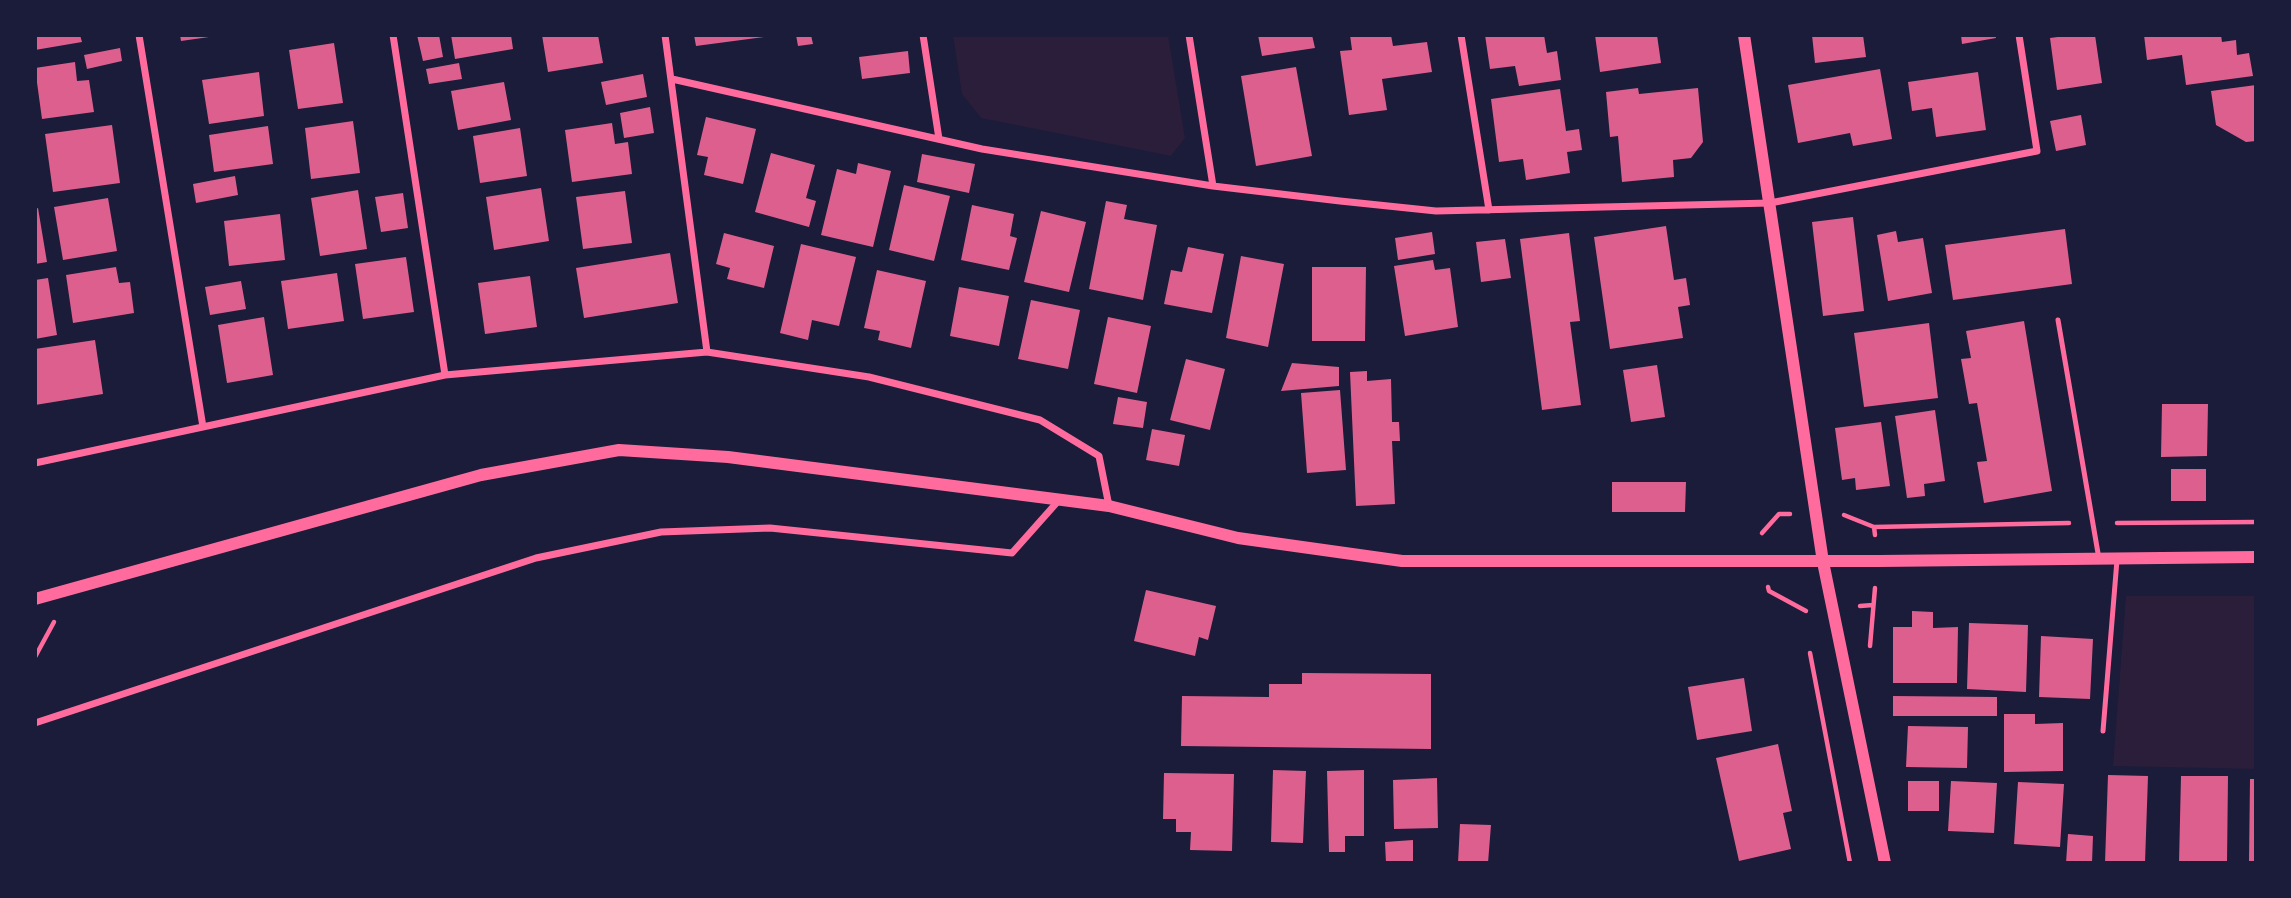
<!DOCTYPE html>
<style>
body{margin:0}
#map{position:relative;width:2291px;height:898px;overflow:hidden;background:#1b1b3a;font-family:"Nunito Sans",sans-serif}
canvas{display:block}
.frame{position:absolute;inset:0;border:37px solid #1b1b3a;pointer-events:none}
</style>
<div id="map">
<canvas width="2291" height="898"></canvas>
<div class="frame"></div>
</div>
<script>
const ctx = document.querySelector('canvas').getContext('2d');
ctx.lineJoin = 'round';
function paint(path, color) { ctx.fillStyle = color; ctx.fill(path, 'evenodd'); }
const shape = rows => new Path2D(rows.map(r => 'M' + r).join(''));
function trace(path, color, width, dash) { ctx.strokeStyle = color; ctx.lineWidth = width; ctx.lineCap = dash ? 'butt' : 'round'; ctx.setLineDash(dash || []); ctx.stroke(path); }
paint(shape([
 [953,35,1168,35,1185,138,1171,156,981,118,962,94],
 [2126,596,2256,596,2256,769,2113,766]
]), '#2a1e3b');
paint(shape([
 [35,35,80,35,82,42,35,50],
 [180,35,209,35,209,37,181,41],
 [417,35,439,35,443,57,423,61],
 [451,35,511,35,513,49,455,59],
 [542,35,598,35,603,63,548,72],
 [694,35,764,35,764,37,696,46],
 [796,35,811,35,813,44,798,46],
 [1258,35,1312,35,1315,48,1262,56],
 [1350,35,1391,35,1393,46,1427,42,1432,72,1382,79,1387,110,1349,115,1340,51,1352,50],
 [1485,35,1544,35,1547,53,1557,51,1561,80,1519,86,1515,66,1490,69],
 [1595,35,1657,35,1661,63,1600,72],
 [1812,35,1863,35,1866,57,1815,63],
 [1961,35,1995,35,1996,38,1962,44],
 [2073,35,2095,35,2102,83,2057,90,2050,38],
 [2144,35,2221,35,2222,42,2236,40,2237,55,2249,53,2253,76,2186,85,2182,55,2147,60],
 [334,43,343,103,298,109,289,50],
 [120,48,122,61,87,69,84,55],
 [908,51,910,73,862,79,859,57],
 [75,62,77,81,89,80,94,112,42,119,35,68],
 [459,63,462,79,429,84,426,69],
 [1296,67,1312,156,1256,166,1241,76],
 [1880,69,1892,139,1853,146,1850,133,1798,143,1788,85],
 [259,72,264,116,209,124,202,80],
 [1978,72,1986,130,1936,137,1932,108,1912,111,1908,82],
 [643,74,647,97,606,105,601,82],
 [504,82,511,120,458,130,451,91],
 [2256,85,2256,141,2246,142,2216,125,2211,91],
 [1638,88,1639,94,1698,88,1703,142,1691,158,1673,160,1674,177,1622,182,1618,136,1610,137,1606,92],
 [1560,89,1566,131,1579,129,1582,150,1567,152,1570,173,1526,180,1523,159,1499,162,1491,99],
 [650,107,654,133,624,138,620,113],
 [2081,115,2086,145,2056,151,2050,121],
 [706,117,756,129,743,184,704,175,708,157,697,155],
 [353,121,360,173,311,179,305,128],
 [612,123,615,144,628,142,632,174,572,182,565,130],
 [112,125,120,183,53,192,45,134],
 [268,126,273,164,214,172,209,135],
 [520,128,527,176,480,183,473,136],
 [771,153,815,165,806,198,816,201,809,227,755,212],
 [922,154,975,164,969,193,917,182],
 [858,163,891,171,873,247,821,235,837,169,856,174],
 [235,176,238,195,196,203,193,184],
 [904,185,950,196,934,261,889,250],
 [541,188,549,241,494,250,486,197],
 [358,190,367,249,320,256,311,198],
 [625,191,632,243,583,249,576,197],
 [403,193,408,228,381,232,375,197],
 [108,198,117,251,63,260,54,207],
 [1106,201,1127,205,1124,219,1157,225,1143,300,1089,289],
 [972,205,1014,214,1010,236,1017,238,1009,270,961,260],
 [38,208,47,262,35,264,35,209],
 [1041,211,1086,222,1069,292,1024,282],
 [280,214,285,260,229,266,224,221],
 [1853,217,1864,311,1823,316,1812,222],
 [1666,226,1674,280,1686,278,1690,305,1678,307,1683,338,1610,349,1594,237],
 [2065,229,2072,284,1953,300,1945,245],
 [1896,231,1898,242,1923,238,1932,293,1888,301,1877,235],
 [1432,232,1435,254,1398,260,1395,238],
 [724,233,774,246,764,288,727,279,730,268,716,264],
 [1569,233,1580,321,1570,322,1581,405,1542,410,1520,239],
 [1505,239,1511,278,1481,282,1476,242],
 [801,244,856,257,839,326,812,320,808,340,780,333],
 [1188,247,1224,254,1212,313,1164,304,1171,270,1182,272],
 [670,253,678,303,584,318,576,268],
 [1241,256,1284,264,1268,347,1226,338],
 [406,257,414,312,363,319,355,264],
 [1433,260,1435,270,1450,268,1458,327,1405,336,1394,266],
 [116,267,119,283,130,282,134,313,73,323,66,275],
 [1312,267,1366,267,1365,341,1312,341],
 [877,270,926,281,911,348,878,340,880,331,864,328],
 [337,273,344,321,288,329,281,281],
 [530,276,537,327,485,334,478,283],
 [48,278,57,335,35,339,35,280],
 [241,281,246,309,210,315,205,287],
 [959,287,1009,296,999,346,950,336],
 [1031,300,1080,310,1068,369,1018,359],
 [264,317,273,375,227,383,218,325],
 [1108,317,1151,326,1137,393,1094,384],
 [2024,321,2052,491,1984,503,1977,462,1987,461,1977,403,1969,404,1961,359,1971,358,1966,331],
 [1929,323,1938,398,1864,407,1854,333],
 [95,340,103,394,35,405,35,349],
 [1186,359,1225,369,1210,430,1170,420],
 [1292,363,1339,367,1339,386,1281,391],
 [1657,365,1665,417,1631,422,1623,370],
 [1367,371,1367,381,1391,379,1392,422,1399,422,1400,441,1392,441,1395,504,1356,506,1350,372],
 [1340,390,1346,470,1307,473,1301,393],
 [1118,397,1147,402,1143,428,1113,424],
 [2162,404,2208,404,2207,456,2161,457],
 [1935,410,1945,481,1924,484,1925,496,1907,498,1895,416],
 [1881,422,1890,486,1856,490,1855,478,1842,480,1835,428],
 [1152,429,1185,435,1179,466,1146,460],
 [2171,469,2206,469,2206,501,2171,501],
 [1612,482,1686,482,1685,512,1612,512],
 [1146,590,1216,606,1208,640,1199,637,1195,656,1134,641],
 [1912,611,1933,612,1933,628,1958,627,1957,683,1893,683,1893,627,1912,627],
 [1969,623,2028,625,2026,692,1967,689],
 [2041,636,2093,639,2090,699,2039,697],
 [1302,673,1431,674,1431,749,1181,746,1182,696,1269,697,1269,684,1302,684],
 [1744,678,1752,731,1697,740,1688,687],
 [1893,696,1997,697,1997,716,1893,716],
 [2004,714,2035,714,2035,724,2063,723,2063,771,2004,772],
 [1908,726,1968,727,1967,768,1906,767],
 [1778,744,1792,811,1783,813,1791,849,1739,861,1716,758],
 [1273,770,1306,771,1303,843,1271,842],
 [1364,770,1364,836,1345,836,1345,852,1329,852,1327,771],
 [1164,773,1234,774,1232,851,1190,850,1191,832,1176,832,1176,819,1163,819],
 [2108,775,2148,776,2145,863,2105,863],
 [2181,776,2228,776,2227,863,2179,863],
 [1437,778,1438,828,1394,829,1393,780],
 [2250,779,2256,779,2256,861,2249,861],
 [1908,781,1939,781,1939,811,1908,811],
 [1951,781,1997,783,1994,833,1948,831],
 [2018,782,2064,784,2060,847,2014,844],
 [1460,824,1491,825,1488,863,1458,863],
 [2068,834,2093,836,2092,863,2066,863],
 [1413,840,1413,863,1386,863,1385,842]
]), '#dd5f8e');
trace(shape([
 [1844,515,1874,527,1875,535],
 [2117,523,2256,522],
 [1874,527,2069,523],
 [1762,533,1779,514,1790,514],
 [1768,587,1769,591,1806,611],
 [1860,606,1873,605],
 [1870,646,1875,588],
 [1810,653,1850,863],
 [35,657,54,622]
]), '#ff6b9d', 4.5);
trace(shape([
 [2058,320,2099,559],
 [2103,731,2117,560]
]), '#ff6b9d', 5);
trace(shape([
 [139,35,203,427],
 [393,35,445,375],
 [665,35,707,352,869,377,1040,420,1099,456,1109,506],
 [923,35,939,139],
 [1189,35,1213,186],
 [1461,35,1489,210],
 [672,79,982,149,1213,186,1340,201,1436,211,1770,203,2037,151,2019,35],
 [35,463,445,375,707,352],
 [35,723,536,558,661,532,770,528,1012,553,1060,499]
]), '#ff6b9d', 7);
trace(shape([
 [1744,35,1823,562,1885,863],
 [35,599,481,475,619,450,728,457,1109,506,1238,538,1402,561,1879,561,2256,557]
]), '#ff6b9d', 12);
</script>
